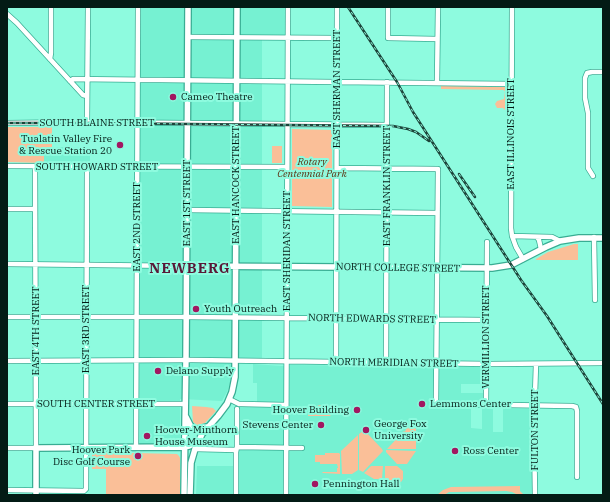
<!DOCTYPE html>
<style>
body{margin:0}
#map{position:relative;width:610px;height:502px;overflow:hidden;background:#8efbdf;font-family:"IBM Plex Serif",serif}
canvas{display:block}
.frame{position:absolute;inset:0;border:8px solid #031b15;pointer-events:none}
</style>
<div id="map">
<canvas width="610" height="502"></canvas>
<div class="frame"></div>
</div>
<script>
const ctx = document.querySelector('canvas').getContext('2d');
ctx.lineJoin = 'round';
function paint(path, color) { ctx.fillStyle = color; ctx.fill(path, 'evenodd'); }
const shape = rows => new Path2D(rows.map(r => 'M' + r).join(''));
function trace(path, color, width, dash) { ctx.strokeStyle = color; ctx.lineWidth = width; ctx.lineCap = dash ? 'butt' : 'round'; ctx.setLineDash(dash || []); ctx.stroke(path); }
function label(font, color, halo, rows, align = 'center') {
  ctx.font = font + ' "IBM Plex Serif",serif'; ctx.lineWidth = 4; ctx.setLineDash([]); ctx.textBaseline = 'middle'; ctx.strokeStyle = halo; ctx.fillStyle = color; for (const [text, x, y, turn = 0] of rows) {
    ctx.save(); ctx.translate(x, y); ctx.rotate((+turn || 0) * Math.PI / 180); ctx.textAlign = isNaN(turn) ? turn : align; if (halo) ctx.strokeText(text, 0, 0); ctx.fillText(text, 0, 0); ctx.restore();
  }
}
paint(shape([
 [141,7,288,7,288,38,262,38,262,361,242,361,232,365,230,383,227,392,222,401,180,399,180,438,175,442,162,447,136,447],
 [44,147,90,147,90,163,44,163],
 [253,364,282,366,291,365,482,367,483,368,483,384,461,384,461,393,483,393,483,408,493,408,493,432,503,432,503,408,531,409,532,410,532,495,196,495,197,466,238,466,238,451,239,450,239,407,257,406,257,383,253,383],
 [471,408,482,408,482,429,471,428]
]), '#76f1d2');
paint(shape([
 [441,86,505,87,507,91,507,110,505,110,503,108,497,108,495,104,497,101,504,99,505,91,503,90,441,89],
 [7,127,52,127,52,147,44,148,44,163,7,162],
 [292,129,332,130,332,207,292,206],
 [272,146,282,146,282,163,272,163],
 [574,244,578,244,578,260,536,260,536,259,548,252],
 [320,405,331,416,308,416,309,409],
 [192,406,206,407,213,408,216,411,205,423,197,425,193,422],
 [412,426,416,429,416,449,387,449,404,431,405,432,406,429],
 [363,431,365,431,382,449,383,451,363,472,359,470,359,434],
 [358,435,358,470,352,474,342,474,341,451],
 [386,450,415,451,416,451,407,464,397,464,386,452],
 [92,452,177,454,179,456,180,458,180,495,106,495,106,469,92,469],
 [325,453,339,453,340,454,340,474,323,473,322,472,337,472,337,468,338,468,337,464,320,464,320,462,315,462,315,455,325,455],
 [371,466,383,466,382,479,374,479,364,473],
 [385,466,397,466,403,471,403,479,401,482,385,481],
 [520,486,520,491,524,495,518,495,512,492,506,491,454,492,449,492,444,495,437,495,443,490,451,487]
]), '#fabf98');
const minor = shape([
 [388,7,388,38,437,39],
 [512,7,511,228,512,236,516,247,523,259],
 [7,14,17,23,83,95,87,96],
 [188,37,337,38],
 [50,59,51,53,51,7],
 [70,81,73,79,512,84],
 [437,83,438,7],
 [87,122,88,7],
 [7,123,87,122,387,125],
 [7,166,287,167],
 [337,168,438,169,436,401,439,404,441,404,572,406,576,407,577,411,577,477],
 [593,176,588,168,588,113,585,98,585,78,587,73,592,72,603,72],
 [7,209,35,209],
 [187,210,437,213],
 [512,236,552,237,560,241],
 [537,237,539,240,541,249],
 [594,237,595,300],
 [7,264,186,266],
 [7,317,186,317,486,320],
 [7,361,192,360,491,364,603,363],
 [336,362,337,7],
 [386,363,387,82],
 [229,399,239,404,242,404,286,405],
 [7,404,185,404],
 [486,405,487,242],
 [136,447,138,7],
 [237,447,302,448],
 [7,448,36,448,35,166],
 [195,449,236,450],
 [7,490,84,491,86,489,87,167],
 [236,495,236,452,237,447,237,409],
 [286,495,288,7],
 [535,495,534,426,536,364]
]);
const major = shape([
 [186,266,492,268,511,265,546,247,560,241,579,238,603,238],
 [186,417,190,425,194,429,199,429,207,427],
 [36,495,36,448,184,447,189,446,198,441],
 [184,495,186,356,188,7],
 [190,495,191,463,195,449,202,434,218,416,227,404,232,392,235,377,237,7]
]);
trace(minor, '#39ad93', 6);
trace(major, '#39ad93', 8);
trace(minor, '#fff', 4.5);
trace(major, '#fff', 5.5);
const rail = shape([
 [348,7,397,82,413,112,447,165,521,280,547,316,603,404],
 [7,123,87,123,393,126,408,129,416,132,429,141],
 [459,174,475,197]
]);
trace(rail, '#1c4339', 2.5);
trace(rail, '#8efbdf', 1, [3]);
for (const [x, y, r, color] of [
 [173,97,4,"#a11761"],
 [120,145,4,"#a11761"],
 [196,309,4,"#a11761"],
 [158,371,4,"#a11761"],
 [422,404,4,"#a11761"],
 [357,410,4,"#a11761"],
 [321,425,4,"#a11761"],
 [366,430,4,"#a11761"],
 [147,436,4,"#a11761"],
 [455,451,4,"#a11761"],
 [138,456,4,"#a11761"],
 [315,484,4,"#a11761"]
]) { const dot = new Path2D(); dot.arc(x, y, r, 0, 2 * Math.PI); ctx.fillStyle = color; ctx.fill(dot); trace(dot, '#8efbdf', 1.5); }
label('10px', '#031b15', '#8efbdf', [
 ["EAST SHERMAN STREET",337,89,-90],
 ["SOUTH BLAINE STREET",97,123],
 ["EAST ILLINOIS STREET",511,134,-90],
 ["SOUTH HOWARD STREET",97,167],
 ["EAST HANCOCK STREET",236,185,-90],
 ["EAST FRANKLIN STREET",387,186,-90],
 ["EAST 1ST STREET",187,203,-90],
 ["EAST 2ND STREET",137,227,-90],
 ["EAST SHERIDAN STREET",287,251,-90],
 ["NORTH COLLEGE STREET",398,268,1],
 ["NORTH EDWARDS STREET",372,319,1],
 ["EAST 3RD STREET",86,329,-90],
 ["EAST 4TH STREET",36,331,-90],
 ["VERMILLION STREET",486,337,-90],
 ["NORTH MERIDIAN STREET",394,363,1],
 ["SOUTH CENTER STREET",96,404],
 ["FULTON STREET",535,430,-90]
]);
label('10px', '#031b15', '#8efbdf', [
 ["Cameo Theatre",181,97],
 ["Tualatin Valley Fire",112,139,"right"],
 ["& Rescue Station 20",112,151,"right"],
 ["Youth Outreach",204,309],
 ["Delano Supply",166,371],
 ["Lemmons Center",430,404],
 ["Hoover Building",349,410,"right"],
 ["George Fox",374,424],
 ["University",374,436],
 ["Stevens Center",313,425,"right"],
 ["Hoover-Minthorn",155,430],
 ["House Museum",155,442],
 ["Hoover Park",130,450,"right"],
 ["Disc Golf Course",130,462,"right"],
 ["Ross Center",463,451],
 ["Pennington Hall",323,484]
], 'left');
label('italic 10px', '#5b3212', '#8efbdf', [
 ["Rotary",312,162],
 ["Centennial Park",312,174]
]);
ctx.letterSpacing = '1px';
label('bold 14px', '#591837', '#8efbdf', [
 ["NEWBERG",190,269]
]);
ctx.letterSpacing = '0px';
</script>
